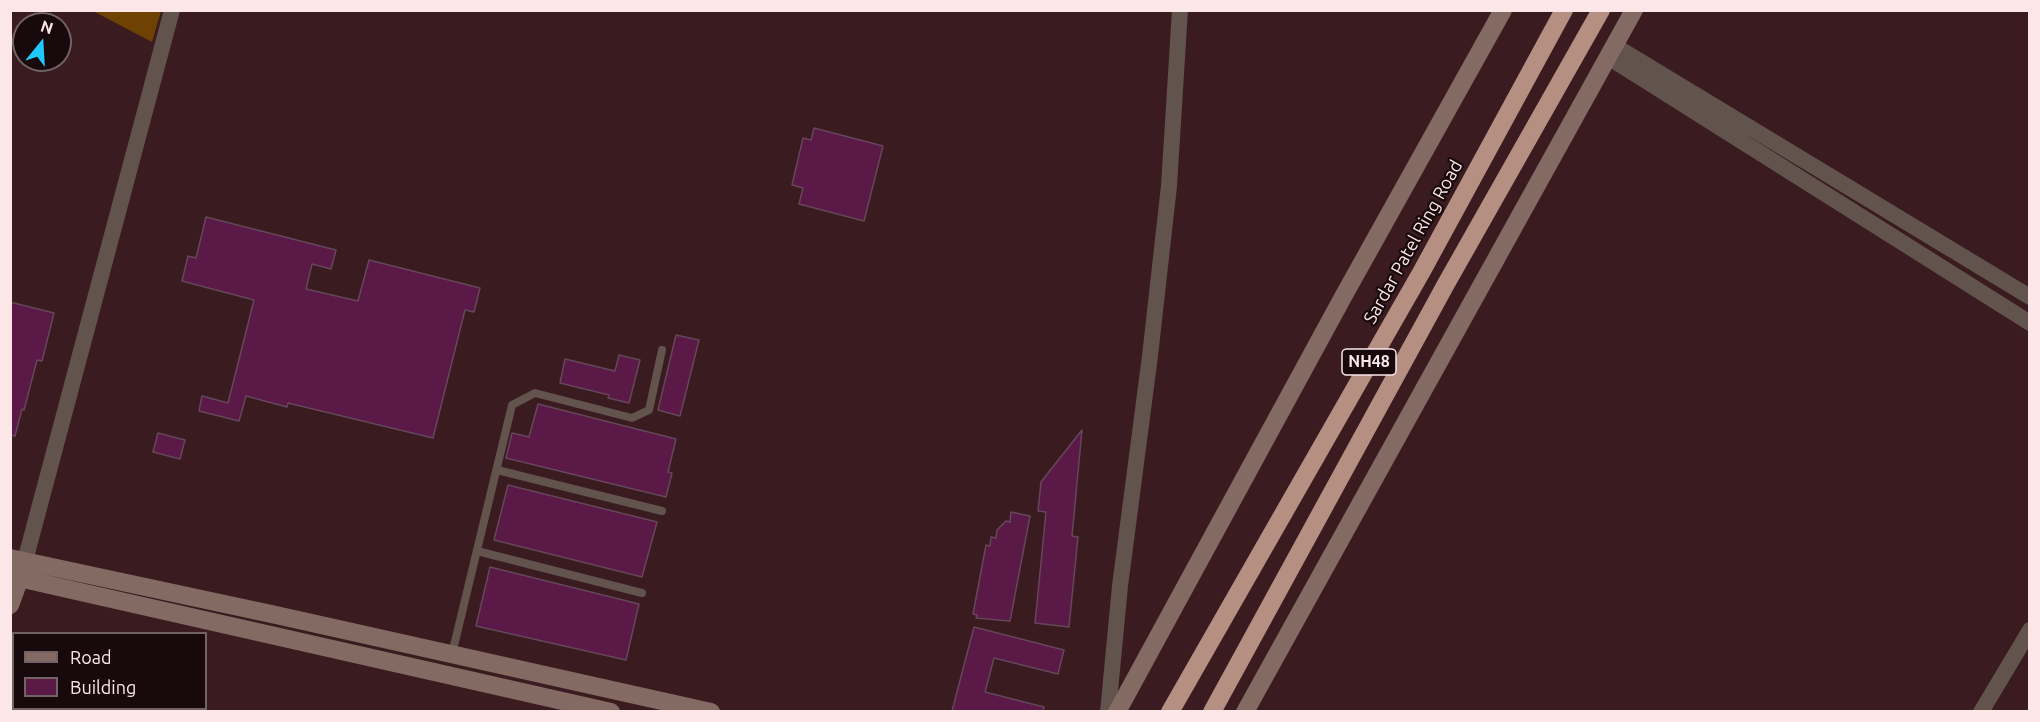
<!DOCTYPE html>
<style>
body{margin:0}
#map{position:relative;width:2040px;height:722px;overflow:hidden;background:#3a1b20;font-family:Ubuntu,sans-serif}
canvas{display:block}
.frame{position:absolute;inset:0;border:12px solid #fce6e8;pointer-events:none}
.legend{position:absolute;left:12px;top:632px;width:195px;height:78px;box-sizing:border-box;background:#180a0c;border:2px solid #736264;margin:0;padding:8px 10px;list-style:none;font-size:18px;color:#fce6e8}
.legend li{display:flex;align-items:center;gap:12px;height:30px}
.legend b{width:30px;border:2px solid #736264}
.north{position:absolute;left:12px;top:12px;width:60px;height:60px;box-sizing:border-box;background:#180a0c;border:2px solid #736264;border-radius:50%;rotate:18deg;font-size:16px;font-weight:700;line-height:24px;text-align:center;color:#fce6e8}
.north::after{content:'';display:block;margin:auto;width:21px;height:27px;background:#20c9fd;clip-path:polygon(50% 0,100% 100%,50% 72%,0 100%)}
</style>
<div id="map">
<canvas width="2040" height="722"></canvas>
<div class="frame"></div>
<ul class="legend">
<li><b style="height:8px;background:#836b63"></b>Road</li>
<li><b style="height:16px;background:#5a1947"></b>Building</li>
</ul>
<div class="north">N</div>
</div>
<script>
const ctx = document.querySelector('canvas').getContext('2d');
ctx.lineJoin = 'round';
function paint(path, color) { ctx.fillStyle = color; ctx.fill(path, 'evenodd'); }
const shape = rows => new Path2D(rows.map(r => 'M' + r).join(''));
function trace(path, color, width, dash) { ctx.strokeStyle = color; ctx.lineWidth = width; ctx.lineCap = dash ? 'butt' : 'round'; ctx.setLineDash(dash || []); ctx.stroke(path); }
function label(font, color, halo, rows, align = 'center') {
  ctx.font = font + ' Ubuntu,sans-serif'; ctx.lineWidth = 4.5; ctx.setLineDash([]); ctx.textBaseline = 'middle'; ctx.strokeStyle = halo; ctx.fillStyle = color; for (const [text, x, y, turn = 0] of rows) {
    ctx.save(); ctx.translate(x, y); ctx.rotate((+turn || 0) * Math.PI / 180); ctx.textAlign = isNaN(turn) ? turn : align; if (halo) ctx.strokeText(text, 0, 0); ctx.fillText(text, 0, 0); ctx.restore();
  }
}
paint(shape([
 [93,11,161,11,152,42]
]), '#6d4203');
const building = shape([
 [814,128,883,146,864,221,799,204,803,188,792,185,803,138,811,140,814,128],
 [206,217,336,250,331,269,312,264,306,289,358,301,369,260,480,288,474,312,465,310,433,438,288,403,287,407,246,396,239,421,199,411,202,396,228,403,254,300,182,281,188,256,196,258,206,217],
 [10,302,54,313,42,361,37,360,24,410,22,409,15,436,10,435,10,302],
 [676,335,699,340,680,416,658,410,676,335],
 [619,355,640,360,629,403,608,398,609,395,560,383,565,359,615,371,619,355],
 [538,404,676,439,668,472,672,473,666,497,506,458,512,433,529,437,538,404],
 [1082,430,1072,536,1078,537,1069,627,1035,623,1046,512,1038,511,1041,482,1082,430],
 [158,433,185,440,180,459,153,452,158,433],
 [508,485,657,522,642,577,494,540,508,485],
 [1011,512,1030,516,1010,621,976,618,977,615,973,614,986,545,990,546,991,537,996,538,997,530,1006,521,1010,522,1011,512],
 [490,567,639,604,626,660,476,626,490,567],
 [974,627,1064,650,1058,674,994,658,985,692,1044,707,1043,711,952,711,974,627]
]);
paint(building, '#5a1947');
trace(building, '#654759', 1.5);
trace(shape([
 [497,470,662,511],
 [477,551,642,593],
 [452,654,512,405,535,393,632,418,649,410,662,350]
]), '#62534d', 8);
trace(shape([
 [1615,46,2030,297],
 [1608,57,2030,323],
 [22,572,172,10],
 [1108,712,1120,586,1150,356,1169,186,1180,10],
 [1981,712,2030,630]
]), '#62534d', 16);
trace(shape([
 [10,558,276,615,711,712],
 [10,576,611,712],
 [10,605,20,578],
 [1117,712,1343,297,1503,10],
 [1245,712,1634,10]
]), '#836b63', 18);
trace(shape([
 [1170,712,1422,271,1564,10],
 [1212,712,1446,284,1601,10]
]), '#b48f82', 18);
for (const [x, y, w] of [
 [1369,362,54]
]) { const box = new Path2D(); box.roundRect(x - w / 2, y - 13, w, 26, 4.5); ctx.fillStyle = '#180a0c'; ctx.fill(box); trace(box, '#fce6e8', 1.5); }
label('bold 16px', '#fce6e8', null, [
 ["NH48",1369,362]
]);
label('18px', '#fce6e8', '#180a0c', [
 ["Sardar Patel Ring Road",1413,242,-61]
]);
</script>
